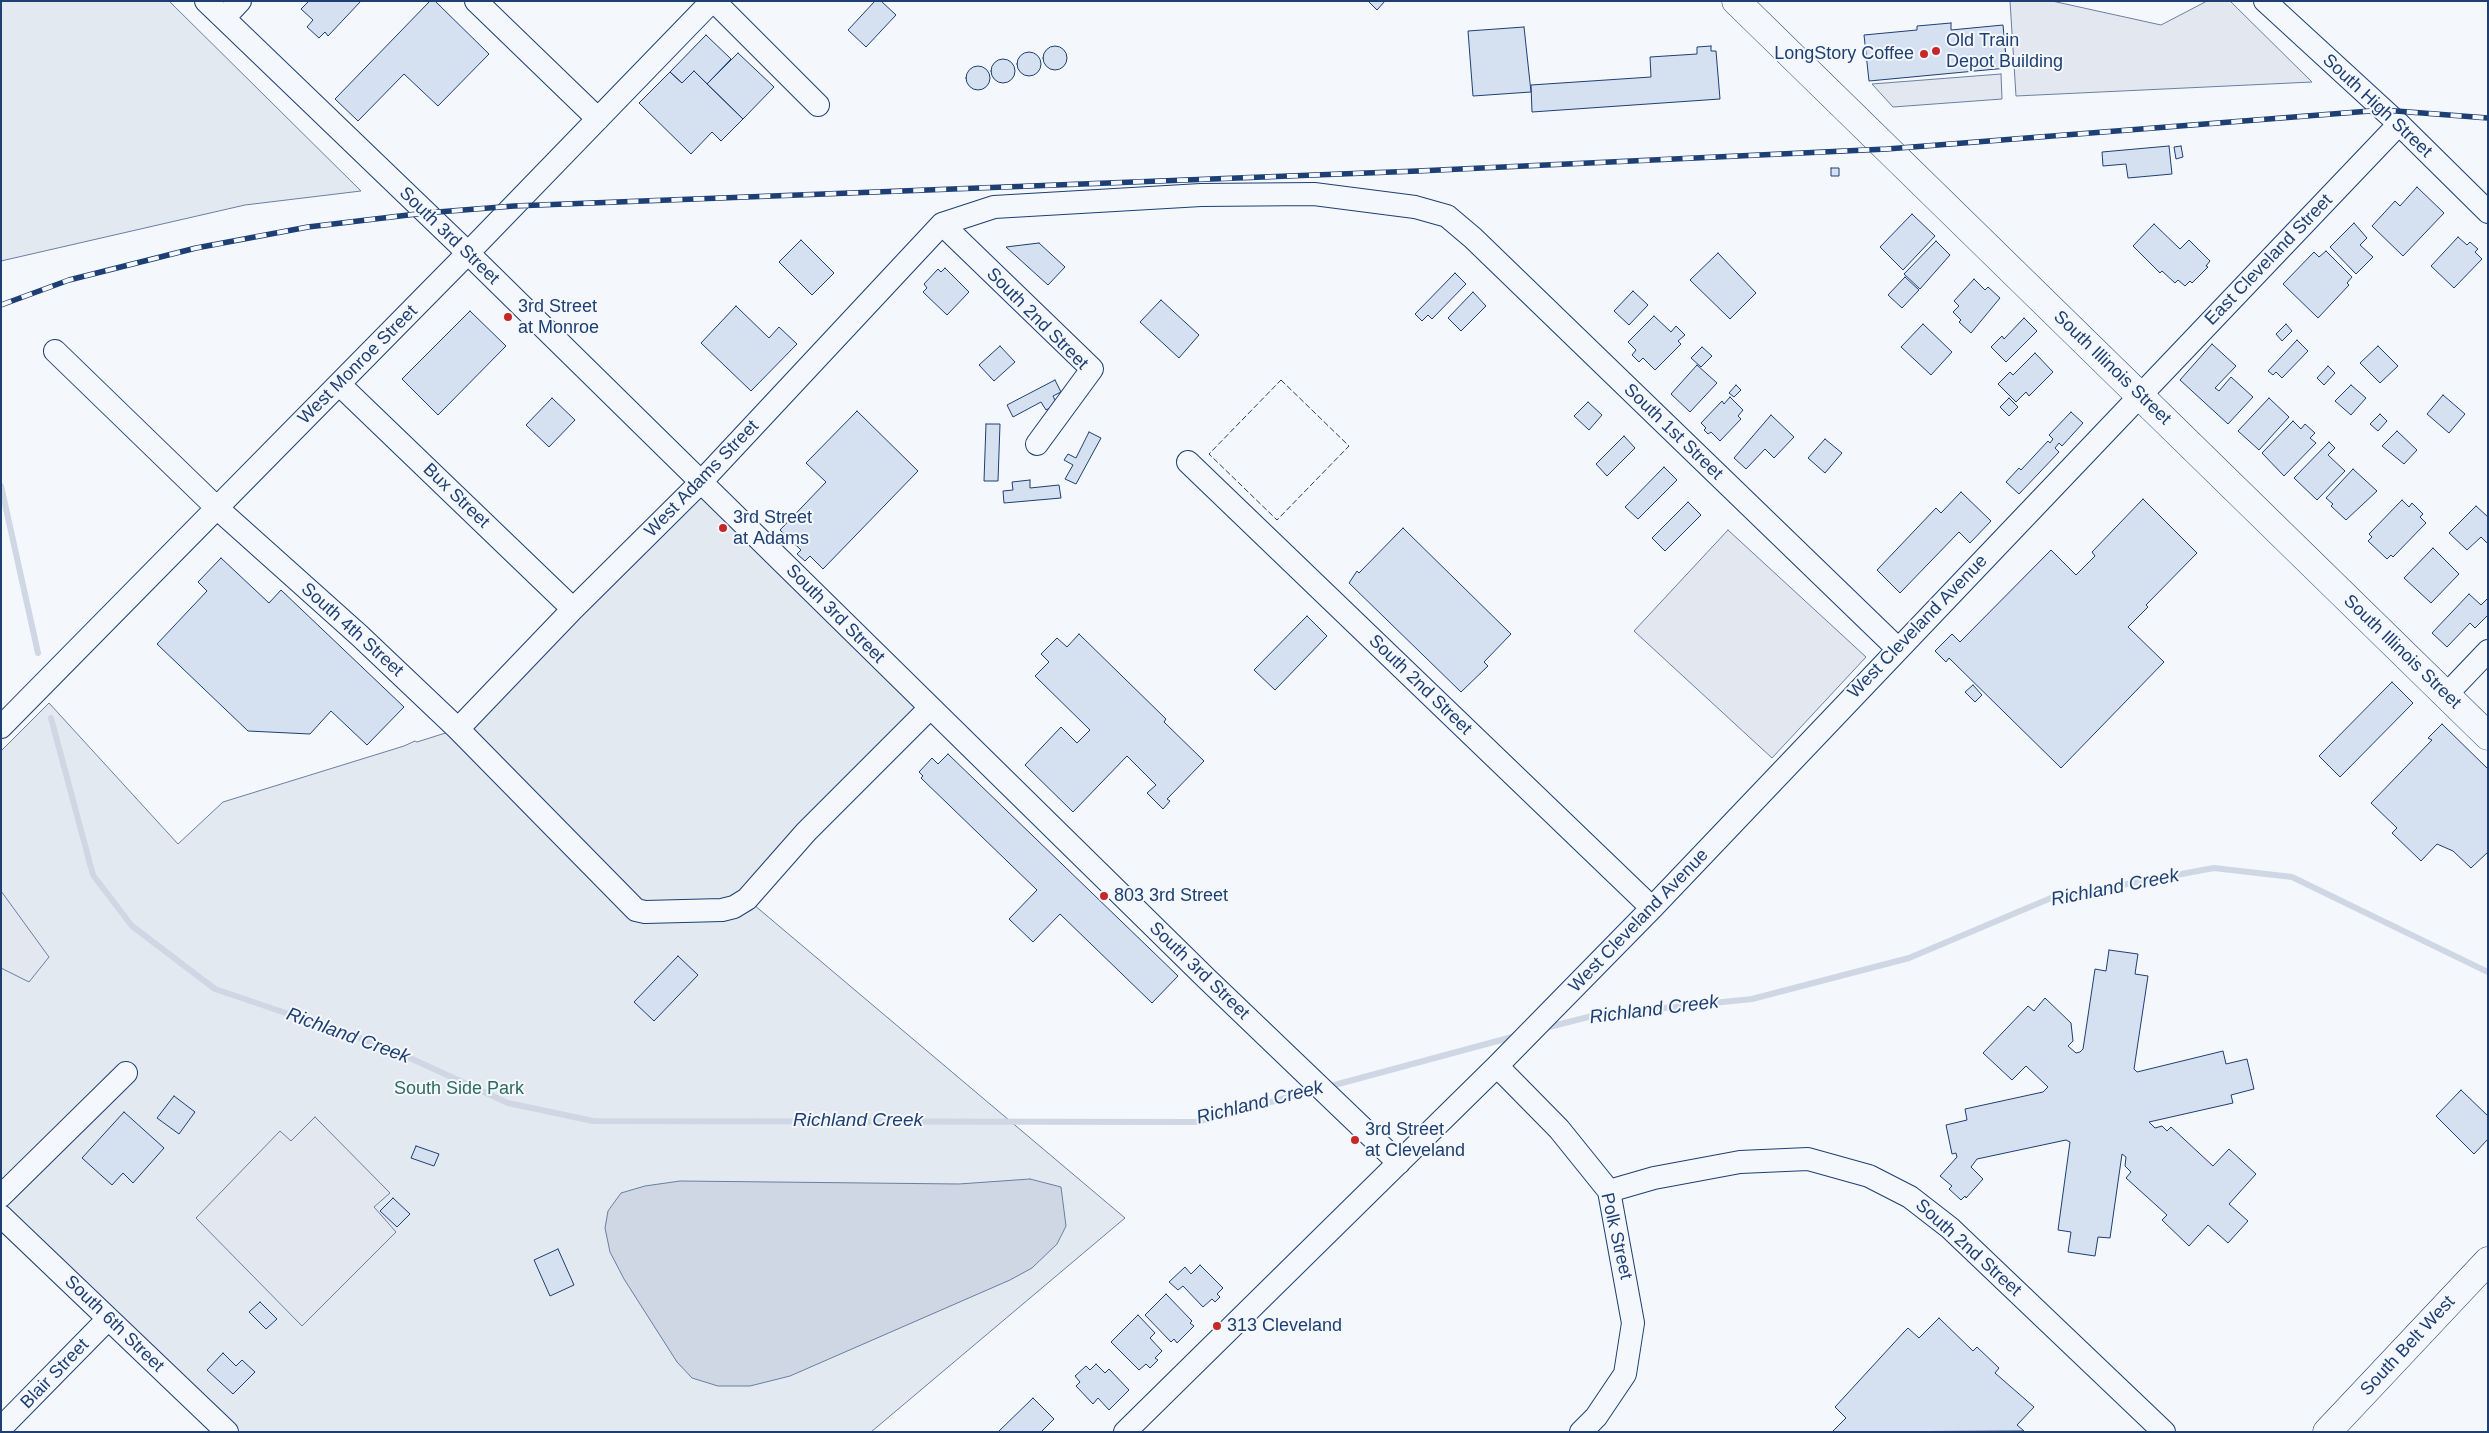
<!DOCTYPE html>
<style>
body{margin:0}
#map{position:relative;width:2489px;height:1433px;overflow:hidden;background:#f4f7fb;font-family:Helvetica,sans-serif}
canvas{display:block}
.frame{position:absolute;inset:0;border:2px solid #1d3f73;pointer-events:none}
</style>
<div id="map">
<canvas width="2489" height="1433"></canvas>
<div class="frame"></div>
</div>
<script>
const ctx = document.querySelector('canvas').getContext('2d');
ctx.lineJoin = 'round';
function paint(path, color) { ctx.fillStyle = color; ctx.fill(path, 'evenodd'); }
const shape = rows => new Path2D(rows.map(r => 'M' + r).join(''));
function trace(path, color, width, dash) { ctx.strokeStyle = color; ctx.lineWidth = width; ctx.lineCap = dash ? 'butt' : 'round'; ctx.setLineDash(dash || []); ctx.stroke(path); }
function label(font, color, halo, rows, align = 'center') {
  ctx.font = font + ' Helvetica,sans-serif'; ctx.lineWidth = 4; ctx.setLineDash([]); ctx.textBaseline = 'middle'; ctx.strokeStyle = halo; ctx.fillStyle = color; for (const [text, x, y, turn = 0] of rows) {
    ctx.save(); ctx.translate(x, y); ctx.rotate((+turn || 0) * Math.PI / 180); ctx.textAlign = isNaN(turn) ? turn : align; if (halo) ctx.strokeText(text, 0, 0); ctx.fillText(text, 0, 0); ctx.restore();
  }
}
const green = shape([
 [1,1,169,1,361,191,245,205,1,261,1,1],
 [695,487,930,708,747,899,1125,1218,871,1432,232,1432,1,1207,1,751,49,703,178,844,223,802,404,746,415,741,417,742,458,729,695,487]
]);
paint(green, '#e3e9f0');
trace(green, '#687fa3', 1);
const parking = shape([
 [2010,1,2052,1,2161,25,2207,1,2230,1,2312,82,2016,96,2010,1],
 [2001,74,2002,99,1893,107,1872,84,2001,74],
 [1728,530,1866,657,1772,758,1634,631,1728,530],
 [1,891,49,957,29,982,1,968,1,891],
 [315,1117,390,1193,374,1207,396,1232,302,1326,196,1218,280,1131,291,1141,315,1117]
]);
paint(parking, '#e3e8f0');
trace(parking, '#687fa3', 1);
const water = shape([
 [1030,1179,1061,1187,1066,1226,1057,1244,1032,1268,1010,1280,790,1376,750,1386,718,1386,692,1378,677,1362,624,1279,610,1252,605,1228,608,1211,621,1193,645,1186,680,1181,959,1184,1030,1179]
]);
paint(water, '#cfd7e4');
trace(water, '#687fa3', 1);
trace(shape([
 [1,486,38,653],
 [51,718,93,875,132,926,215,989,386,1047,508,1103,593,1121,1196,1122,1315,1090],
 [1545,1028,1596,1015,1752,999,1909,958,2051,898,2214,868,2292,877,2488,972],
 [1327,1087,1516,1036]
]), '#cfd7e4', 6);
const building = shape([
 [309,1,361,1,328,36,325,32,319,38,307,27,313,20,301,9,309,1],
 [430,1,435,1,489,54,438,106,404,74,358,121,335,99,430,1],
 [875,1,881,1,896,15,866,47,848,30,875,1],
 [1368,1,1385,1,1377,10,1368,1],
 [1951,23,1951,30,2003,25,2007,68,1869,81,1864,35,1917,30,1917,26,1951,23],
 [1524,27,1531,92,1473,96,1468,31,1524,27],
 [706,35,731,59,707,84,694,71,682,83,670,72,706,35],
 '1043 58a12 12 0 1 1 24 0a12 12 0 1 1-24 0Z',
 [1711,46,1711,51,1716,51,1720,99,1532,112,1531,85,1651,77,1650,57,1697,54,1697,47,1711,46],
 '1017 64a12 12 0 1 1 24 0a12 12 0 1 1-24 0Z',
 [738,53,774,87,743,119,707,84,738,53],
 '991 71a12 12 0 1 1 24 0a12 12 0 1 1-24 0Z',
 '966 78a12 12 0 1 1 24 0a12 12 0 1 1-24 0Z',
 [694,71,743,119,721,141,712,132,691,154,639,103,670,72,682,83,694,71],
 [2169,146,2172,174,2128,178,2126,164,2103,166,2102,152,2169,146],
 [2181,146,2183,157,2176,159,2174,147,2181,146],
 [1831,168,1839,168,1839,176,1831,176,1831,168],
 [2417,187,2444,213,2403,256,2372,226,2395,201,2400,206,2417,187],
 [1912,214,1935,236,1903,270,1880,247,1912,214],
 [2354,223,2367,238,2360,245,2373,257,2356,274,2330,247,2354,223],
 [2154,224,2180,249,2189,240,2210,261,2206,266,2208,267,2192,283,2190,281,2185,286,2178,280,2175,283,2162,271,2160,273,2133,246,2154,224],
 [2458,237,2467,245,2470,242,2478,249,2475,252,2482,259,2454,288,2431,266,2458,237],
 [801,240,834,273,812,295,779,262,801,240],
 [1936,241,1950,255,1920,289,1904,274,1936,241],
 [1039,243,1065,267,1048,285,1006,247,1039,243],
 [2326,251,2352,277,2347,283,2349,285,2318,318,2283,284,2314,252,2319,257,2326,251],
 [1718,253,1756,293,1730,319,1690,280,1718,253],
 [945,268,969,292,947,315,923,292,927,288,924,284,938,269,941,272,945,268],
 [1455,273,1466,284,1432,319,1428,315,1422,321,1415,314,1455,273],
 [1905,277,1919,290,1902,308,1888,295,1905,277],
 [1974,279,1985,290,1988,287,2000,298,1971,333,1959,322,1961,320,1953,312,1959,306,1954,301,1974,279],
 [1633,291,1648,305,1629,325,1614,311,1633,291],
 [1473,292,1486,306,1461,331,1448,318,1473,292],
 [1161,300,1199,335,1179,358,1140,322,1161,300],
 [736,306,769,338,779,327,797,344,751,391,701,343,736,306],
 [470,311,506,346,438,415,402,379,470,311],
 [1654,316,1671,332,1676,326,1685,335,1678,341,1681,344,1655,370,1643,358,1639,362,1632,355,1636,350,1628,342,1654,316],
 [2024,318,2037,331,2006,362,1991,347,2002,336,2004,339,2024,318],
 [1923,324,1952,352,1931,375,1901,347,1923,324],
 [2286,324,2292,331,2282,341,2276,334,2286,324],
 [2297,340,2308,351,2282,378,2276,372,2273,375,2268,371,2297,340],
 [2212,344,2236,366,2215,388,2219,391,2231,377,2253,397,2228,424,2180,380,2212,344],
 [1000,346,1015,362,994,381,979,365,1000,346],
 [2378,346,2398,366,2380,383,2360,363,2378,346],
 [1702,347,1712,356,1701,367,1691,358,1702,347],
 [2035,353,2053,372,2029,396,2026,392,2016,402,1998,384,2010,372,2013,375,2035,353],
 [1697,365,1717,383,1690,412,1671,394,1697,365],
 [2328,366,2335,373,2324,385,2317,378,2328,366],
 [1055,380,1061,392,1053,396,1057,404,1046,410,1041,402,1013,417,1007,405,1055,380],
 [1736,385,1741,390,1734,397,1729,393,1736,385],
 [2351,385,2366,398,2351,415,2335,401,2351,385],
 [2443,395,2465,414,2449,433,2427,414,2443,395],
 [1730,397,1743,410,1738,416,1741,419,1720,441,1711,432,1708,434,1704,430,1706,428,1701,423,1722,401,1724,404,1730,397],
 [552,398,575,420,549,447,526,425,552,398],
 [2009,398,2018,407,2009,416,2000,407,2009,398],
 [2269,398,2289,417,2259,450,2238,431,2269,398],
 [1588,402,1602,415,1589,430,1574,416,1588,402],
 [857,411,918,471,823,569,810,556,805,561,797,554,801,550,780,530,826,482,806,463,857,411],
 [2071,412,2083,423,2062,446,2059,443,2055,448,2059,452,2019,494,2006,482,2019,468,2021,470,2048,441,2050,443,2053,439,2049,435,2071,412],
 [2380,414,2387,421,2378,431,2370,424,2380,414],
 [1771,415,1794,437,1774,458,1765,449,1746,469,1734,458,1771,415],
 [2293,421,2301,429,2305,424,2315,433,2310,438,2316,443,2284,476,2262,453,2293,421],
 [986,424,1000,424,998,481,984,481,986,424],
 [2397,431,2417,450,2404,464,2382,446,2397,431],
 [1089,432,1101,438,1076,484,1065,479,1073,465,1064,460,1068,454,1076,458,1089,432],
 [1624,436,1635,448,1607,476,1596,464,1624,436],
 [1825,439,1842,453,1825,473,1808,458,1825,439],
 [2329,442,2335,448,2328,455,2345,471,2317,500,2294,478,2329,442],
 [1664,467,1677,480,1638,519,1625,507,1664,467],
 [2353,469,2377,491,2346,520,2331,506,2333,504,2326,498,2353,469],
 [1030,480,1030,488,1059,485,1061,498,1004,503,1003,491,1013,490,1012,482,1030,480],
 [1961,492,1991,521,1970,543,1959,532,1900,593,1877,570,1936,508,1941,513,1961,492],
 [2143,499,2197,553,2146,605,2148,607,2128,627,2164,662,2061,768,1949,658,1946,662,1935,651,1952,634,1960,642,2051,550,2076,575,2095,556,2092,552,2143,499],
 [2402,500,2409,507,2412,503,2423,514,2420,517,2426,523,2393,557,2391,555,2387,559,2368,541,2372,537,2369,534,2402,500],
 [1688,502,1701,515,1665,551,1652,538,1688,502],
 [2476,506,2488,517,2488,544,2481,537,2467,550,2449,533,2476,506],
 [1403,528,1511,634,1484,662,1488,666,1461,692,1349,583,1357,571,1359,573,1403,528],
 [2433,548,2459,574,2431,603,2404,578,2433,548],
 [221,558,269,603,281,590,404,707,367,745,331,711,310,734,248,731,157,644,207,591,198,582,221,558],
 [2469,594,2481,605,2488,598,2488,615,2475,628,2470,623,2447,647,2432,633,2469,594],
 [1307,616,1327,636,1275,690,1254,670,1307,616],
 [1079,634,1166,719,1164,722,1204,761,1167,799,1170,801,1163,809,1147,793,1156,785,1127,756,1073,812,1025,765,1061,727,1077,743,1090,730,1035,676,1049,662,1041,654,1057,638,1067,647,1079,634],
 [2392,682,2413,703,2340,777,2319,756,2392,682],
 [1973,685,1982,695,1975,702,1965,692,1973,685],
 [2442,724,2488,769,2488,852,2471,868,2453,851,2437,844,2421,861,2392,833,2397,828,2371,803,2432,740,2428,738,2442,724],
 [948,754,1178,976,1152,1003,1060,914,1033,942,1009,919,1037,890,921,778,923,776,919,772,932,758,938,764,948,754],
 [2109,950,2138,954,2135,974,2148,976,2134,1069,2137,1072,2223,1051,2226,1064,2247,1059,2254,1089,2231,1095,2233,1103,2149,1122,2155,1128,2162,1126,2167,1131,2171,1127,2213,1166,2229,1149,2256,1174,2229,1204,2248,1221,2228,1243,2208,1225,2189,1246,2162,1220,2167,1215,2126,1178,2131,1172,2125,1166,2126,1157,2122,1154,2110,1238,2098,1237,2095,1256,2068,1252,2071,1232,2058,1230,2070,1142,2066,1140,1977,1159,1971,1167,1983,1179,1966,1198,1965,1196,1961,1200,1949,1189,1952,1186,1940,1176,1957,1157,1956,1153,1952,1154,1946,1125,1967,1120,1965,1109,2043,1092,2048,1087,2026,1066,2012,1080,1983,1053,2028,1006,2034,1011,2045,998,2071,1023,2073,1041,2068,1046,2076,1053,2080,1052,2083,1049,2095,969,2106,971,2109,950],
 [678,956,698,975,654,1021,634,1002,678,956],
 [2461,1090,2488,1116,2488,1139,2474,1154,2436,1116,2461,1090],
 [174,1096,195,1112,179,1134,157,1118,174,1096],
 [124,1112,164,1148,133,1183,123,1173,112,1185,82,1158,124,1112],
 [416,1146,439,1154,434,1166,411,1158,416,1146],
 [393,1198,410,1214,397,1227,380,1211,393,1198],
 [558,1249,574,1285,550,1296,534,1260,558,1249],
 [1200,1265,1223,1288,1217,1294,1220,1297,1215,1302,1212,1299,1203,1307,1183,1286,1178,1290,1169,1282,1185,1267,1191,1274,1200,1265],
 [1166,1294,1192,1321,1190,1323,1194,1326,1177,1343,1174,1339,1171,1342,1145,1315,1166,1294],
 [260,1302,277,1319,266,1329,249,1312,260,1302],
 [1138,1315,1155,1333,1150,1338,1162,1351,1155,1358,1158,1360,1150,1368,1146,1364,1139,1370,1111,1342,1138,1315],
 [1939,1318,1973,1351,1977,1347,1999,1368,1995,1373,2034,1407,2017,1425,2024,1431,1832,1432,1846,1418,1835,1407,1904,1332,1908,1328,1919,1338,1939,1318],
 [223,1353,236,1366,242,1360,255,1372,233,1394,207,1370,223,1353],
 [1096,1364,1105,1373,1109,1369,1129,1390,1109,1410,1098,1398,1093,1404,1076,1386,1080,1382,1075,1376,1086,1366,1090,1370,1096,1364],
 [1033,1398,1054,1419,1041,1432,998,1432,1033,1398]
]);
paint(building, '#d5e0f0');
trace(building, '#1d3f73', 1);
const minor = shape([
 [206,1,468,253,1207,979,1399,1163],
 [476,1,598,119],
 [714,1,818,105],
 [2265,1,2399,124,2488,212],
 [224,18,240,1],
 [942,224,1092,369,1037,444],
 [55,351,217,508,360,636,458,729,636,910,645,912,722,910,734,907,747,899,806,832,930,708],
 [339,384,573,609],
 [1188,462,1652,908],
 [2446,695,2488,651],
 [1,727,468,253,712,1],
 [458,729,573,609,701,482,942,224,994,207,1201,195,1314,194,1415,207,1447,216,1473,238,1897,648],
 [1497,1066,1559,1129,1609,1191,1633,1323,1625,1374,1596,1417,1581,1432],
 [1609,1191,1654,1178,1740,1162,1808,1159,1869,1176,1910,1197,1950,1228,2164,1432],
 [1,1196,126,1073],
 [1,1216,227,1432],
 [1,1428,108,1319],
 [1125,1432,1497,1066,1652,908,2399,124]
]);
const major = shape([
 [1736,1,2488,736],
 [2327,1432,2488,1261]
]);
trace(minor, '#1d3f73', 24);
trace(major, '#1d3f73', 29);
trace(minor, '#f4f7fb', 22);
trace(major, '#f4f7fb', 28);
const rail = shape([
 [1,305,69,280,196,248,308,227,425,213,514,206,1418,171,1887,149,2383,110,2488,118]
]);
trace(rail, '#1d3f73', 5.5);
trace(rail, '#f4f7fb', 4, [11]);
trace(shape([
 [1281,380,1349,446,1277,520,1209,454,1281,380]
]), '#1d3f73', 1, [6, 2.5]);
for (const [x, y, r, color] of [
 [1936,51,5,"#c62828"],
 [1924,54,5,"#c62828"],
 [508,317,5,"#c62828"],
 [723,528,5,"#c62828"],
 [1104,896,5,"#c62828"],
 [1355,1140,5,"#c62828"],
 [1217,1326,5,"#c62828"]
]) { const dot = new Path2D(); dot.arc(x, y, r, 0, 2 * Math.PI); ctx.fillStyle = color; ctx.fill(dot); trace(dot, '#f4f7fb', 2); }
label('18px', '#1d3f73', '#f4f7fb', [
 ["Old Train",1946,41],
 ["Depot Building",1946,62],
 ["LongStory Coffee",1914,54,"right"],
 ["3rd Street",518,307],
 ["at Monroe",518,328],
 ["3rd Street",733,518],
 ["at Adams",733,539],
 ["803 3rd Street",1114,896],
 ["3rd Street",1365,1130],
 ["at Cleveland",1365,1151],
 ["313 Cleveland",1227,1326]
], 'left');
label('18px', '#1d3f73', '#f4f7fb', [
 ["South High Street",2377,106,43],
 ["South 3rd Street",449,236,44],
 ["East Cleveland Street",2269,260,-46],
 ["South 2nd Street",1037,319,45],
 ["West Monroe Street",358,365,-45],
 ["South Illinois Street",2112,368,44],
 ["South 1st Street",1673,432,44],
 ["West Adams Street",702,479,-46],
 ["Bux Street",456,496,44],
 ["South 3rd Street",835,614,45],
 ["West Cleveland Avenue",1918,627,-46],
 ["South 4th Street",352,630,42],
 ["South Illinois Street",2402,652,44],
 ["South 2nd Street",1420,685,44],
 ["West Cleveland Avenue",1639,921,-46],
 ["South 3rd Street",1199,971,44],
 ["Polk Street",1616,1236,77],
 ["South 2nd Street",1968,1248,42],
 ["South 6th Street",114,1324,44],
 ["South Belt West",2408,1346,-47],
 ["Blair Street",55,1374,-46]
]);
label('18px', '#2c6c60', '#f4f7fb', [
 ["South Side Park",459,1089]
]);
label('italic 19px', '#1d3f73', '#f4f7fb', [
 ["Richland Creek",2115,888,-11],
 ["Richland Creek",1654,1010,-7],
 ["Richland Creek",348,1036,20],
 ["Richland Creek",1260,1103,-14],
 ["Richland Creek",858,1121]
]);
</script>
